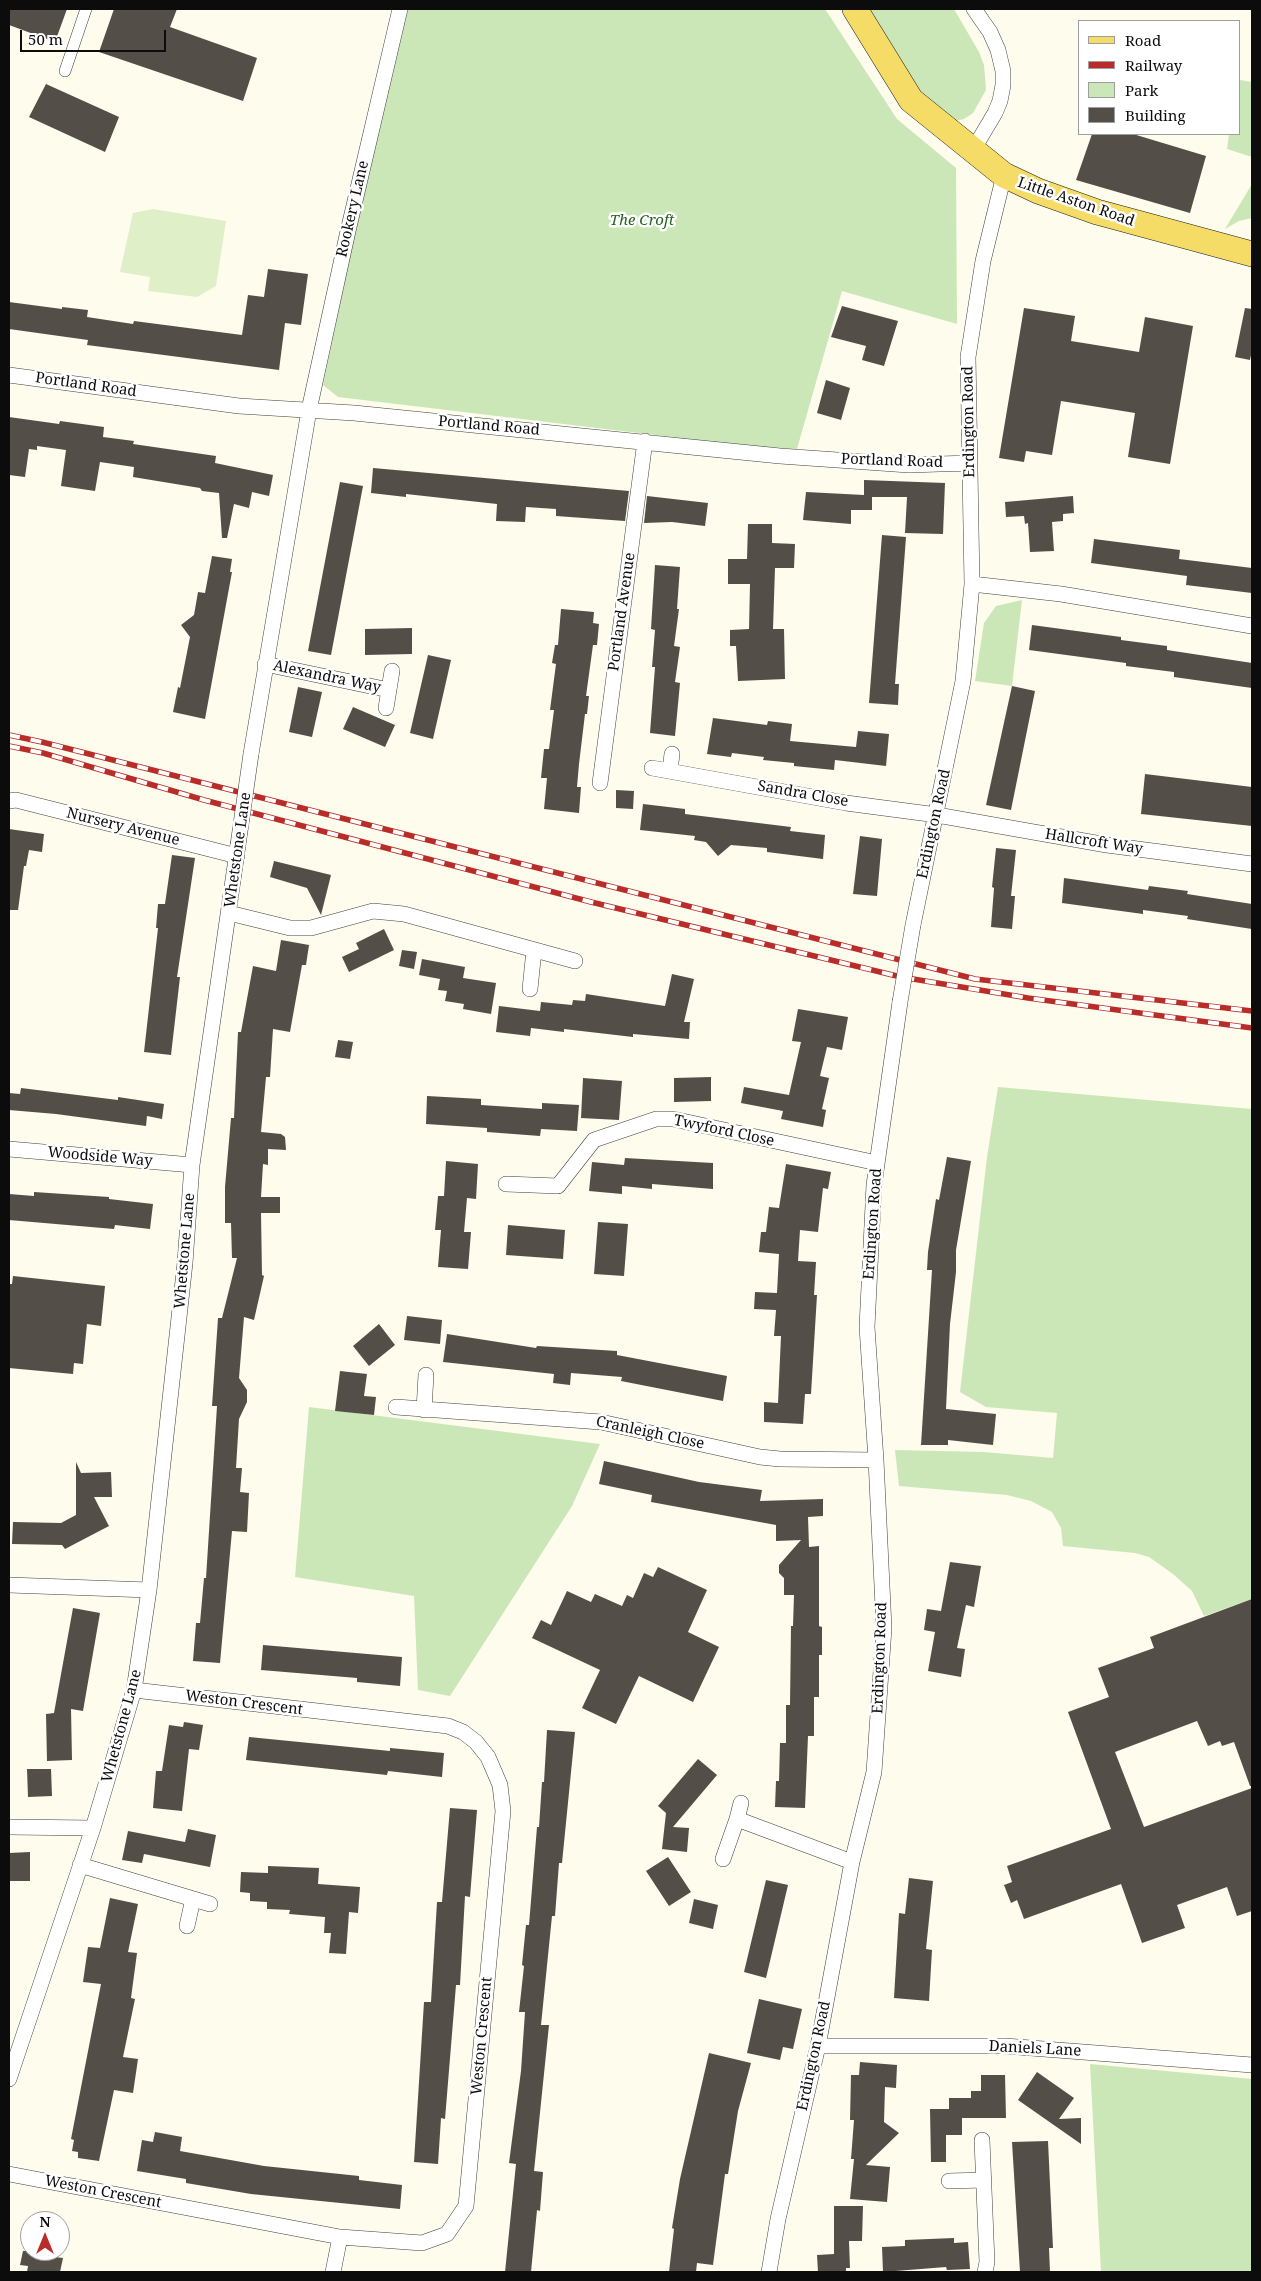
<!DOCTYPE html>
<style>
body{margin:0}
#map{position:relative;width:1261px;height:2281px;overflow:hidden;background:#fefcec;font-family:"Noto Serif",serif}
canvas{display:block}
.frame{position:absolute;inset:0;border:10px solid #0c0c0c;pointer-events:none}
.legend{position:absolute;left:1078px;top:20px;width:162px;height:115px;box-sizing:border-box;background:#fff;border:1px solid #9e9e9e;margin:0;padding:6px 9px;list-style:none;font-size:15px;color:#0c0c0c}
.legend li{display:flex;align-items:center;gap:10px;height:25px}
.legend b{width:25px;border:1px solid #9e9e9e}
.north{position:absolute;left:20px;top:2211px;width:50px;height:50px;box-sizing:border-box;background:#fff;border:1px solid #9e9e9e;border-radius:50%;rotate:0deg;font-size:14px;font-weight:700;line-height:20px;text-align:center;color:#0c0c0c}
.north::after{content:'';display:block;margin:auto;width:18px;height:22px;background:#b82c29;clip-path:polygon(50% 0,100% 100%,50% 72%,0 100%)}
.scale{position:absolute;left:20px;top:30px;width:146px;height:22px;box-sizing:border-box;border:2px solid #0c0c0c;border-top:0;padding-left:6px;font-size:15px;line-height:18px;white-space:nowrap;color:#0c0c0c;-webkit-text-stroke:4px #fff;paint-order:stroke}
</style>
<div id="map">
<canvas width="1261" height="2281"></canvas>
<div class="frame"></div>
<ul class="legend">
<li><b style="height:6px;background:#f4dc66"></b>Road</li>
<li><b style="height:6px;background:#b82c29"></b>Railway</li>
<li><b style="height:14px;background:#cce7b7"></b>Park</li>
<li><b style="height:14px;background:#544e49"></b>Building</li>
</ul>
<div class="north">N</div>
<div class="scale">50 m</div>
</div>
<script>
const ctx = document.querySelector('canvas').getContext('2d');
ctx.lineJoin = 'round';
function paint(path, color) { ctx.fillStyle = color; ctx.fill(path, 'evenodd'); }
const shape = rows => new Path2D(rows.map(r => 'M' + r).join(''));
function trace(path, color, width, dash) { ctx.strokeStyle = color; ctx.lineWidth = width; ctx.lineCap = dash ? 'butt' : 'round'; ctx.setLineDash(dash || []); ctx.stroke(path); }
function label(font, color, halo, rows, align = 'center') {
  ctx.font = font + ' "Noto Serif",serif'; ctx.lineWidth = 5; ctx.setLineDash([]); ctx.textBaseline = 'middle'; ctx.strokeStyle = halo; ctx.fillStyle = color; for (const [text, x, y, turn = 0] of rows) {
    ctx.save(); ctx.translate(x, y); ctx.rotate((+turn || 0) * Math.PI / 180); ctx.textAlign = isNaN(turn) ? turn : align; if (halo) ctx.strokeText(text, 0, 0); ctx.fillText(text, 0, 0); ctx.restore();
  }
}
paint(shape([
 [408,9,825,9,897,119,956,168,957,324,842,291,797,449,739,445,338,397,323,385,369,166],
 [868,9,954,9,979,52,984,65,986,90,973,113,964,119,956,121,929,106],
 [1240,80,1252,82,1252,157,1227,149,1229,134,1240,134],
 [1252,184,1252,218,1239,221,1225,229],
 [1022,600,1012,686,975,681,984,623,996,606],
 [998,1087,1252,1109,1252,1599,1204,1616,1192,1591,1173,1574,1149,1557,1135,1553,1063,1546,1061,1528,1052,1512,1031,1501,1007,1495,899,1486,895,1450,984,1452,1053,1458,1057,1413,986,1407,960,1392,987,1157],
 [309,1407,600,1444,572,1506,450,1696,418,1690,414,1596,295,1577],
 [1090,2064,1252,2079,1252,2272,1101,2272]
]), '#cce7b7');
paint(shape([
 [153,209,226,221,216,286,197,297,148,291,150,277,120,272,133,213]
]), '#dfefc8');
paint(shape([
 [9,9,67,9,55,42,9,25],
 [114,9,177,9,170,27,257,58,243,101,99,52],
 [46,84,119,117,105,152,29,117],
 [1092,134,1133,134,1206,156,1190,213,1076,180],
 [268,269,308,274,301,325,285,323,279,370,87,345,88,340,9,329,9,302,62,309,62,307,88,310,87,317,133,324,134,321,242,335,248,295,264,297],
 [842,306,898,321,884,366,862,360,866,346,831,337],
 [1024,308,1075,316,1071,341,1139,352,1145,317,1193,326,1170,464,1128,457,1135,413,1061,401,1052,455,1026,451,1024,462,999,458],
 [1245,308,1252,309,1252,350,1250,360,1235,357],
 [826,380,850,388,841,420,817,413],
 [9,417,59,424,60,421,104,427,103,437,134,441,133,444,216,456,215,463,273,475,269,496,252,492,249,508,234,504,227,538,222,538,219,493,202,491,200,488,133,477,134,467,100,462,95,491,61,486,66,450,37,446,37,450,29,449,25,477,9,475],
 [373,468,629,491,625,521,556,516,556,509,526,507,525,522,496,521,497,504,406,494,406,497,371,493],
 [864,480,945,483,943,534,905,533,907,497,872,497,872,510,851,510,851,524,803,520,806,492,864,495],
 [340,482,363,486,331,655,308,651],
 [647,496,708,503,705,526,672,522,644,523],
 [1073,496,1074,513,1063,514,1063,521,1052,522,1054,551,1030,552,1028,523,1025,524,1024,516,1006,517,1005,502],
 [748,524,772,524,772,543,795,544,794,568,775,568,773,629,784,629,785,679,738,681,736,646,730,646,730,630,749,629,750,584,728,584,728,559,747,559],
 [882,535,906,537,895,684,899,684,898,705,869,703],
 [1094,539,1180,550,1179,559,1252,568,1252,593,1186,585,1187,576,1091,563],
 [212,556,232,559,230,572,232,572,205,719,173,712,178,687,180,688,190,637,181,625,194,615,198,592,205,593],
 [655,565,680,567,677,609,679,609,674,646,680,647,675,682,680,683,675,736,650,733,655,667,652,667,655,630,651,629],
 [561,609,594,612,593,623,599,624,597,645,593,645,586,696,589,696,587,714,585,714,579,764,577,787,581,787,579,813,544,809,547,778,541,778,544,749,549,749,554,710,550,710,556,664,552,663,555,645,558,645],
 [1032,625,1121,637,1121,640,1167,646,1167,650,1252,663,1252,688,1174,677,1174,672,1126,666,1126,663,1029,650],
 [412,628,412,654,365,655,365,629],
 [428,655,451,660,433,739,410,733],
 [1012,686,1035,691,1011,810,986,805],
 [298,687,322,692,312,737,289,732],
 [353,707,395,725,385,747,343,729],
 [713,718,767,725,768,721,792,724,790,741,856,747,858,731,889,734,886,766,835,760,834,770,794,766,794,763,763,760,764,757,732,753,731,757,707,754],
 [1145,774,1252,787,1252,826,1141,814],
 [616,790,634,791,633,809,616,808],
 [643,804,685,809,685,814,791,827,790,831,825,835,823,859,767,852,767,848,731,845,718,856,706,842,694,840,695,836,640,830],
 [9,829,44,834,42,852,29,850,26,866,24,866,18,910,9,910],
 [860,836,882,839,877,896,853,894],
 [996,848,1016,850,1011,896,1015,896,1012,929,991,927,994,888,992,887],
 [172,855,195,858,177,977,180,977,171,1055,144,1052,158,928,156,928,158,904,165,904],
 [274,861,331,875,321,915,307,888,270,877],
 [1064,878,1148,890,1149,886,1188,891,1187,894,1252,904,1252,929,1187,919,1188,916,1143,910,1143,914,1062,903],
 [384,929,394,950,349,972,342,957,359,949,356,943],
 [281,940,309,945,306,965,302,965,290,1032,273,1029,270,1077,266,1077,261,1132,281,1134,285,1137,286,1150,268,1149,268,1165,263,1164,261,1197,280,1197,280,1213,261,1213,262,1275,264,1276,254,1320,244,1317,239,1378,247,1390,247,1402,239,1419,236,1468,242,1468,240,1492,249,1493,247,1532,232,1531,220,1663,193,1661,196,1623,200,1623,204,1578,206,1578,217,1406,212,1406,218,1318,222,1318,237,1258,232,1258,231,1223,225,1223,225,1187,231,1118,234,1118,238,1032,241,1032,253,966,276,971],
 [402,950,417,952,414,969,399,966],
 [422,959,465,967,463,978,496,983,491,1014,463,1009,464,1004,445,1001,447,991,438,990,440,979,419,975],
 [672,974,694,979,684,1022,690,1022,689,1039,633,1034,633,1037,564,1029,564,1032,531,1028,530,1036,496,1032,499,1006,540,1011,541,1002,572,1005,573,1000,585,1001,586,994,665,1006],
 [798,1009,848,1017,842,1050,827,1047,820,1076,829,1078,822,1109,826,1110,823,1127,781,1119,783,1111,741,1103,744,1087,789,1095,801,1042,792,1041],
 [338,1040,353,1042,350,1059,335,1057],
 [711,1077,711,1101,674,1102,674,1078],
 [583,1078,622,1081,619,1120,581,1118],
 [21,1088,118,1100,118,1097,164,1104,162,1119,147,1116,146,1126,56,1114,9,1110,9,1093,20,1094],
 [427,1096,481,1099,481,1105,542,1109,542,1103,579,1105,577,1131,541,1129,540,1136,487,1132,487,1128,426,1124],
 [947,1157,971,1161,956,1250,956,1272,950,1324,946,1409,996,1414,993,1445,948,1440,948,1445,921,1445,932,1270,927,1270,928,1252,936,1199,939,1200],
 [625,1158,713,1163,713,1189,652,1184,652,1189,622,1186,622,1194,589,1191,592,1162,624,1165],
 [446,1161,478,1164,476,1199,467,1198,464,1232,471,1232,468,1269,438,1267,441,1230,435,1230,438,1196,444,1196],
 [786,1164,831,1172,828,1189,823,1188,818,1232,800,1230,798,1261,816,1262,814,1295,817,1295,811,1394,805,1394,803,1424,764,1422,764,1402,778,1403,781,1336,774,1336,776,1310,754,1309,755,1292,777,1293,779,1254,759,1252,761,1232,766,1232,769,1207,779,1208],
 [34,1192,109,1197,109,1199,153,1204,150,1229,115,1225,114,1229,9,1220,9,1194,34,1196],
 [598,1222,628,1224,624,1276,594,1274],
 [508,1225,565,1230,563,1259,506,1255],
 [13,1276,105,1286,101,1326,87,1324,83,1364,74,1363,73,1374,9,1368,9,1284,12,1284],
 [407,1316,442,1320,440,1344,404,1340],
 [379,1324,395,1345,369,1366,353,1346],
 [447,1334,536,1348,537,1346,617,1351,617,1355,727,1376,723,1401,621,1381,622,1377,571,1373,570,1385,553,1383,554,1374,443,1362],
 [340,1371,367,1374,364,1396,376,1397,374,1415,335,1411],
 [604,1461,699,1482,762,1490,760,1501,823,1499,823,1516,808,1517,809,1547,819,1546,819,1626,822,1627,822,1655,819,1655,819,1697,814,1697,814,1736,808,1736,805,1808,775,1807,776,1781,779,1781,780,1743,786,1743,786,1705,790,1705,791,1626,793,1626,794,1595,784,1595,784,1578,779,1573,779,1565,801,1540,776,1541,776,1525,651,1502,652,1495,599,1484],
 [76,1462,81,1473,111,1472,112,1497,94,1497,109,1526,65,1549,62,1545,12,1544,13,1522,61,1523,76,1515],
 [950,1562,981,1566,974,1607,966,1605,957,1648,965,1649,961,1677,928,1671,935,1632,924,1630,927,1609,941,1611],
 [658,1567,707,1590,688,1632,719,1647,693,1702,639,1676,616,1724,582,1708,600,1670,532,1638,541,1620,551,1625,567,1591,591,1602,595,1594,622,1606,627,1595,633,1598,644,1573,653,1577],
 [1252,1599,1252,1786,1250,1786,1234,1742,1222,1746,1220,1741,1208,1746,1197,1721,1115,1752,1144,1827,1252,1788,1252,1911,1237,1916,1227,1887,1177,1905,1185,1928,1142,1943,1121,1884,1024,1919,1017,1900,1011,1903,1004,1885,1012,1882,1007,1866,1111,1829,1068,1712,1109,1697,1098,1668,1154,1648,1150,1637],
 [73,1608,100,1613,92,1659,83,1711,71,1709,72,1760,47,1761,46,1714,54,1713],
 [263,1645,402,1657,400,1686,357,1682,357,1678,261,1670],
 [184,1722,203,1725,199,1750,189,1749,182,1811,153,1808,156,1771,162,1771,169,1725,183,1727],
 [547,1730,575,1732,562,1863,559,1863,555,1916,552,1916,541,2025,549,2025,534,2171,543,2172,540,2211,537,2210,531,2272,505,2272,516,2164,509,2163,521,2071,525,2012,519,2012,524,1966,522,1965,526,1925,529,1925,537,1827,539,1827,542,1782,544,1782],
 [249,1737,390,1751,390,1748,444,1753,442,1777,388,1771,387,1775,246,1760],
 [698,1759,717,1775,673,1827,689,1828,687,1852,662,1849,666,1813,658,1806],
 [27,1769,51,1769,52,1796,28,1797],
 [450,1808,477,1810,470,1897,465,1896,460,1985,456,1985,445,2119,441,2118,438,2164,414,2162,424,2002,431,2002,437,1902,442,1902],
 [188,1829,216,1835,210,1867,144,1854,142,1863,122,1860,128,1831,185,1842],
 [30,1852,30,1881,9,1881,9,1853],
 [668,1857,691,1892,669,1906,646,1871],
 [268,1866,319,1868,318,1884,360,1887,358,1913,349,1912,346,1954,329,1953,331,1933,324,1933,325,1917,289,1914,290,1910,267,1909,267,1902,250,1901,250,1893,240,1892,241,1872,268,1873],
 [909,1878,933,1881,926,1949,932,1950,929,2001,894,1998,899,1913,905,1914],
 [766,1880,788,1885,766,1978,744,1972],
 [110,1898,138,1904,128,1952,137,1953,131,1998,135,1999,123,2057,138,2059,133,2093,114,2090,99,2161,78,2158,78,2152,72,2151,74,2140,71,2139,101,1984,83,1982,88,1947,100,1948],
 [694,1899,718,1905,713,1929,689,1923],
 [759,1999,802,2009,793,2049,783,2047,780,2060,747,2053],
 [709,2053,751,2063,738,2111,728,2174,725,2174,713,2265,697,2263,696,2272,669,2272,674,2229,672,2228,680,2179],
 [860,2062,897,2065,896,2088,885,2087,884,2122,899,2133,866,2165,890,2167,887,2202,850,2199,854,2159,851,2159,854,2120,850,2120,851,2075,859,2075],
 [1037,2072,1074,2098,1059,2119,1081,2118,1081,2144,1018,2100],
 [981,2075,1005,2075,1006,2118,962,2118,962,2135,946,2135,946,2162,931,2162,930,2109,949,2109,949,2098,971,2098,971,2091,981,2091],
 [155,2132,182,2137,180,2151,264,2166,359,2176,359,2180,402,2185,400,2209,251,2194,186,2183,186,2179,137,2171,142,2140,153,2142],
 [1048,2141,1053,2248,1049,2248,1050,2272,1020,2272,1012,2142],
 [834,2206,863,2206,862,2241,849,2241,850,2268,846,2268,846,2272,818,2272,817,2255,834,2254],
 [954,2238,954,2243,968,2242,970,2269,947,2270,946,2267,883,2272,882,2247,905,2246,905,2240],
 [23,2251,56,2251,55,2257,63,2258,60,2272,27,2272,28,2266,20,2265]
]), '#544e49');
const pedestrian = shape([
 [65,71,86,9]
]);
const minor = shape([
 [973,150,995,113,1000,101,1003,85,1003,71,998,50,990,32,974,9],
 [9,375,239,406,354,413,780,456,909,465,970,463],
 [972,584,1061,594,1252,626],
 [265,664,389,690],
 [386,708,392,671],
 [251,754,309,410,348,231,400,9],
 [652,768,846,803,937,815,1107,845,1252,864],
 [670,770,672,754],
 [600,783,645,441],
 [9,801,16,800,237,856],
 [229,913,290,928,311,928,373,911,404,914,575,961],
 [913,925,963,681,972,584,968,357,983,261,1004,175],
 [530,989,534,950],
 [9,1149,192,1165],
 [506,1184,558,1186,594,1140,656,1119,673,1119,877,1163],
 [396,1407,601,1422,760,1457,780,1459,876,1460],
 [424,1410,426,1375],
 [9,1585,149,1590],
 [737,1819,852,1862],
 [9,1827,93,1828],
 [723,1859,737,1819,741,1803],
 [80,1865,210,1904],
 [187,1926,193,1899],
 [818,2046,1005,2046,1252,2065],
 [9,2079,93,1828,134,1690,149,1590,185,1263,192,1165,238,845],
 [982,2140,987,2262,985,2272],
 [9,2174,340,2237,422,2243,447,2234,466,2206,503,1811,500,1785,488,1757,476,1742,463,1732,448,1726,134,1690],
 [949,2181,984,2180],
 [333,2272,340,2237],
 [769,2272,778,2219,818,2046,852,1862,874,1772,884,1628,876,1460,867,1327,874,1185,900,1002]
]);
const primary = shape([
 [855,9,911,100,1004,175,1038,191,1097,212,1252,254]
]);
trace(pedestrian, '#3f3f3f', 12);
trace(minor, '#3f3f3f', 16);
trace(primary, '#1d1d1d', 26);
trace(pedestrian, '#fff', 11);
trace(minor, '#fff', 15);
trace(primary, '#f4dc66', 25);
const rail = shape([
 [9,735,42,742,975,979,1252,1011],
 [9,746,43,753,204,800,591,902,901,977,1028,998,1252,1028]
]);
trace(rail, '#b82c29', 5.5);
trace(rail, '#fff', 4, [11]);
const minorBridge = shape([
 [238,845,251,754],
 [900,1002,913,925]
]);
trace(minorBridge, '#3f3f3f', 16, []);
trace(minorBridge, '#fff', 15);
label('15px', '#0c0c0c', '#fff', [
 ["Little Aston Road",1076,202,19],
 ["Rookery Lane",353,209,-77],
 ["Portland Road",86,385,8],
 ["Erdington Road",969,422,-91],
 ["Portland Road",489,426,5],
 ["Portland Road",892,461,2],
 ["Portland Avenue",622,612,-82],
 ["Alexandra Way",327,677,12],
 ["Sandra Close",803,794,10],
 ["Erdington Road",934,824,-78],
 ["Nursery Avenue",123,827,14],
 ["Hallcroft Way",1094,842,9],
 ["Whetstone Lane",238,850,-82],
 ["Twyford Close",724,1131,12],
 ["Woodside Way",100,1157,5],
 ["Erdington Road",873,1224,-86],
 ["Whetstone Lane",185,1251,-85],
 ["Cranleigh Close",650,1433,12],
 ["Erdington Road",880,1658,-88],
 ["Weston Crescent",244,1703,7],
 ["Whetstone Lane",122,1726,-75],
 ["Weston Crescent",482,2036,-85],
 ["Daniels Lane",1035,2049,3],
 ["Erdington Road",814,2056,-78],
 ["Weston Crescent",103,2192,11]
]);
label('italic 15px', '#28611f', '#fff', [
 ["The Croft",642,221]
]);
</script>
